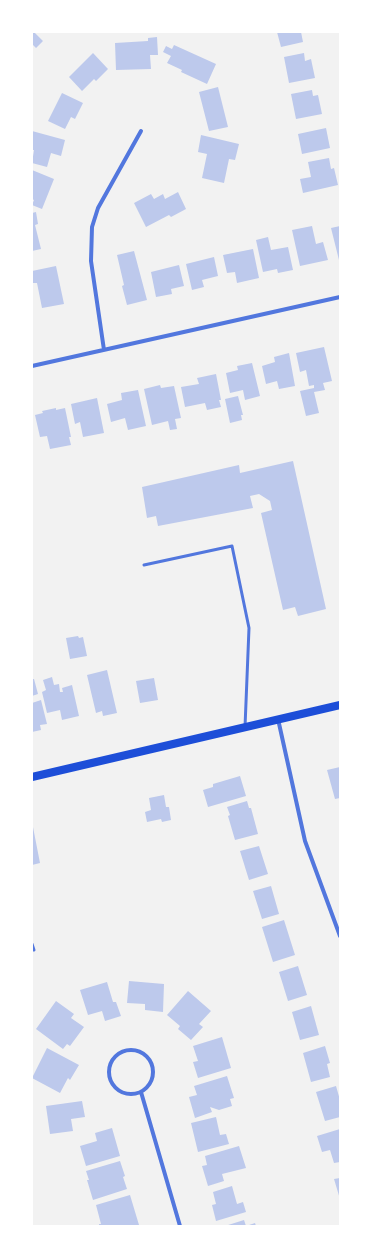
<!DOCTYPE html>
<style>
body{margin:0}
#map{position:relative;width:372px;height:1258px;overflow:hidden;background:#f2f2f2;font-family:"Varela Round",sans-serif}
canvas{display:block}
.frame{position:absolute;inset:0;border:33px solid #fff;pointer-events:none}
</style>
<div id="map">
<canvas width="372" height="1258"></canvas>
<div class="frame"></div>
</div>
<script>
const ctx = document.querySelector('canvas').getContext('2d');
ctx.lineJoin = 'round';
function paint(path, color) { ctx.fillStyle = color; ctx.fill(path, 'evenodd'); }
const shape = rows => new Path2D(rows.map(r => 'M' + r).join(''));
function trace(path, color, width, dash) { ctx.strokeStyle = color; ctx.lineWidth = width; ctx.lineCap = dash ? 'butt' : 'round'; ctx.setLineDash(dash || []); ctx.stroke(path); }
paint(shape([
 [32,32,34,32,43,41,36,48,32,44],
 [277,32,301,32,303,42,281,47],
 [157,37,158,55,150,55,151,69,116,70,115,43,148,41,148,38],
 [174,45,216,64,207,84,181,72,182,70,167,63,171,56,163,52,166,46,172,49],
 [93,53,108,69,96,81,94,79,82,91,69,77],
 [304,53,305,61,311,59,315,78,289,83,284,57],
 [218,87,228,127,209,131,199,92],
 [312,90,313,96,318,95,322,114,296,119,291,94],
 [62,93,83,103,75,119,71,117,65,129,48,121],
 [326,128,330,148,302,154,298,134],
 [32,131,65,140,61,156,51,153,47,167,32,163,34,150,32,150],
 [201,135,239,144,235,160,229,159,224,183,202,178,207,154,198,152],
 [329,158,331,169,334,168,338,185,303,193,300,179,311,177,308,162],
 [32,170,54,179,42,209,32,205,34,200,32,199],
 [178,192,186,209,171,217,169,215,146,227,134,203,151,194,154,199,163,194,165,199],
 [36,212,38,224,35,225,41,249,32,251,32,213],
 [312,226,316,244,323,242,328,260,300,266,292,230],
 [340,226,340,259,339,260,331,228],
 [268,237,271,250,288,247,293,270,278,273,277,269,263,272,256,240],
 [253,249,259,278,237,283,235,272,227,273,223,255],
 [134,251,147,300,127,305,122,286,124,285,117,255],
 [214,257,218,276,202,280,204,287,192,290,186,264],
 [179,265,184,286,171,289,172,294,156,297,151,272],
 [56,266,64,304,42,308,37,283,33,283,32,271],
 [324,347,332,381,323,383,325,390,314,392,319,413,306,416,300,391,314,388,314,385,309,386,306,370,300,372,296,353],
 [289,353,295,386,279,389,277,381,266,384,262,366,275,362,274,357],
 [252,363,260,396,245,400,243,390,230,393,226,373,238,370,237,366],
 [216,374,221,400,219,400,221,407,207,410,205,403,185,407,181,387,199,384,197,378],
 [160,385,161,388,174,386,181,418,175,419,177,429,170,430,168,421,152,425,144,389],
 [138,390,146,426,128,430,125,418,111,422,107,404,122,400,121,393],
 [238,396,243,415,241,415,242,420,230,423,225,399],
 [97,398,104,433,83,437,80,422,75,424,71,404],
 [56,408,56,410,65,408,71,437,69,437,71,445,50,449,47,436,40,437,35,415,43,413,42,411],
 [293,461,326,609,298,616,295,607,283,610,261,513,272,510,270,501,259,494,250,496,253,508,158,526,156,516,147,518,142,487,239,465,240,473],
 [78,636,79,638,83,637,87,656,70,659,66,638],
 [107,670,117,713,103,716,102,711,96,713,87,675],
 [52,677,54,685,59,684,60,692,63,692,62,688,72,685,79,716,62,720,60,710,47,713,42,692,46,690,43,680],
 [154,678,158,700,140,703,136,681],
 [32,679,34,679,38,694,32,696],
 [41,700,47,724,40,725,41,730,32,732,32,703],
 [340,767,340,798,335,799,327,770],
 [240,776,246,796,208,807,203,790,213,787,213,784],
 [164,795,166,807,169,807,171,820,162,822,161,819,147,822,145,812,151,810,149,798],
 [247,801,249,808,251,808,258,834,235,840,228,816,230,815,227,807],
 [32,822,40,863,32,865],
 [259,846,268,874,249,880,240,851],
 [271,886,279,914,262,919,253,891],
 [284,920,295,955,273,962,262,927],
 [298,966,307,995,288,1001,279,972],
 [129,981,164,984,163,1012,145,1010,145,1004,127,1003],
 [107,982,113,1002,116,1002,121,1016,105,1021,102,1011,88,1015,80,990],
 [188,991,211,1011,199,1024,203,1027,191,1040,178,1029,180,1026,167,1015],
 [56,1001,74,1014,71,1018,84,1027,70,1046,67,1044,63,1049,36,1029],
 [311,1006,319,1035,300,1040,292,1012],
 [222,1037,231,1068,198,1078,193,1062,198,1061,193,1046],
 [325,1046,330,1063,327,1064,330,1077,311,1082,303,1053],
 [47,1048,79,1065,70,1080,68,1078,60,1093,32,1078],
 [227,1076,234,1098,230,1099,232,1106,219,1110,210,1107,212,1112,195,1118,189,1097,197,1095,194,1086],
 [336,1086,340,1100,340,1117,325,1121,316,1092],
 [82,1101,85,1117,71,1119,73,1131,50,1134,46,1106],
 [216,1117,220,1135,226,1134,229,1144,198,1152,191,1123],
 [112,1128,120,1156,86,1166,80,1146,97,1141,95,1133],
 [340,1129,340,1162,334,1163,330,1150,322,1152,317,1136],
 [239,1146,246,1168,222,1174,224,1181,208,1186,202,1166,207,1165,205,1156],
 [120,1161,125,1176,123,1177,127,1189,93,1200,87,1180,89,1180,86,1171],
 [340,1178,340,1199,334,1179],
 [232,1186,237,1204,243,1202,246,1212,216,1221,212,1205,216,1204,213,1192],
 [130,1195,139,1225,134,1226,99,1226,99,1224,101,1224,96,1205],
 [244,1220,246,1226,255,1223,256,1226,225,1226]
]), '#bdc9ec');
trace(shape([
 [144,565,232,546,249,628,245,727],
 [32,944,34,950,32,950]
]), '#5277de', 3);
trace(shape([
 [104,350,91,261,92,227,98,208,141,131],
 [32,366,340,297],
 [278,719,305,841,340,936],
 '109 1072a22 22 0 1 1 44 0a22 22 0 1 1-44 0Z',
 [141,1092,180,1226]
]), '#5277de', 4);
trace(shape([
 [32,777,340,705]
]), '#1d4ed8', 8);
</script>
